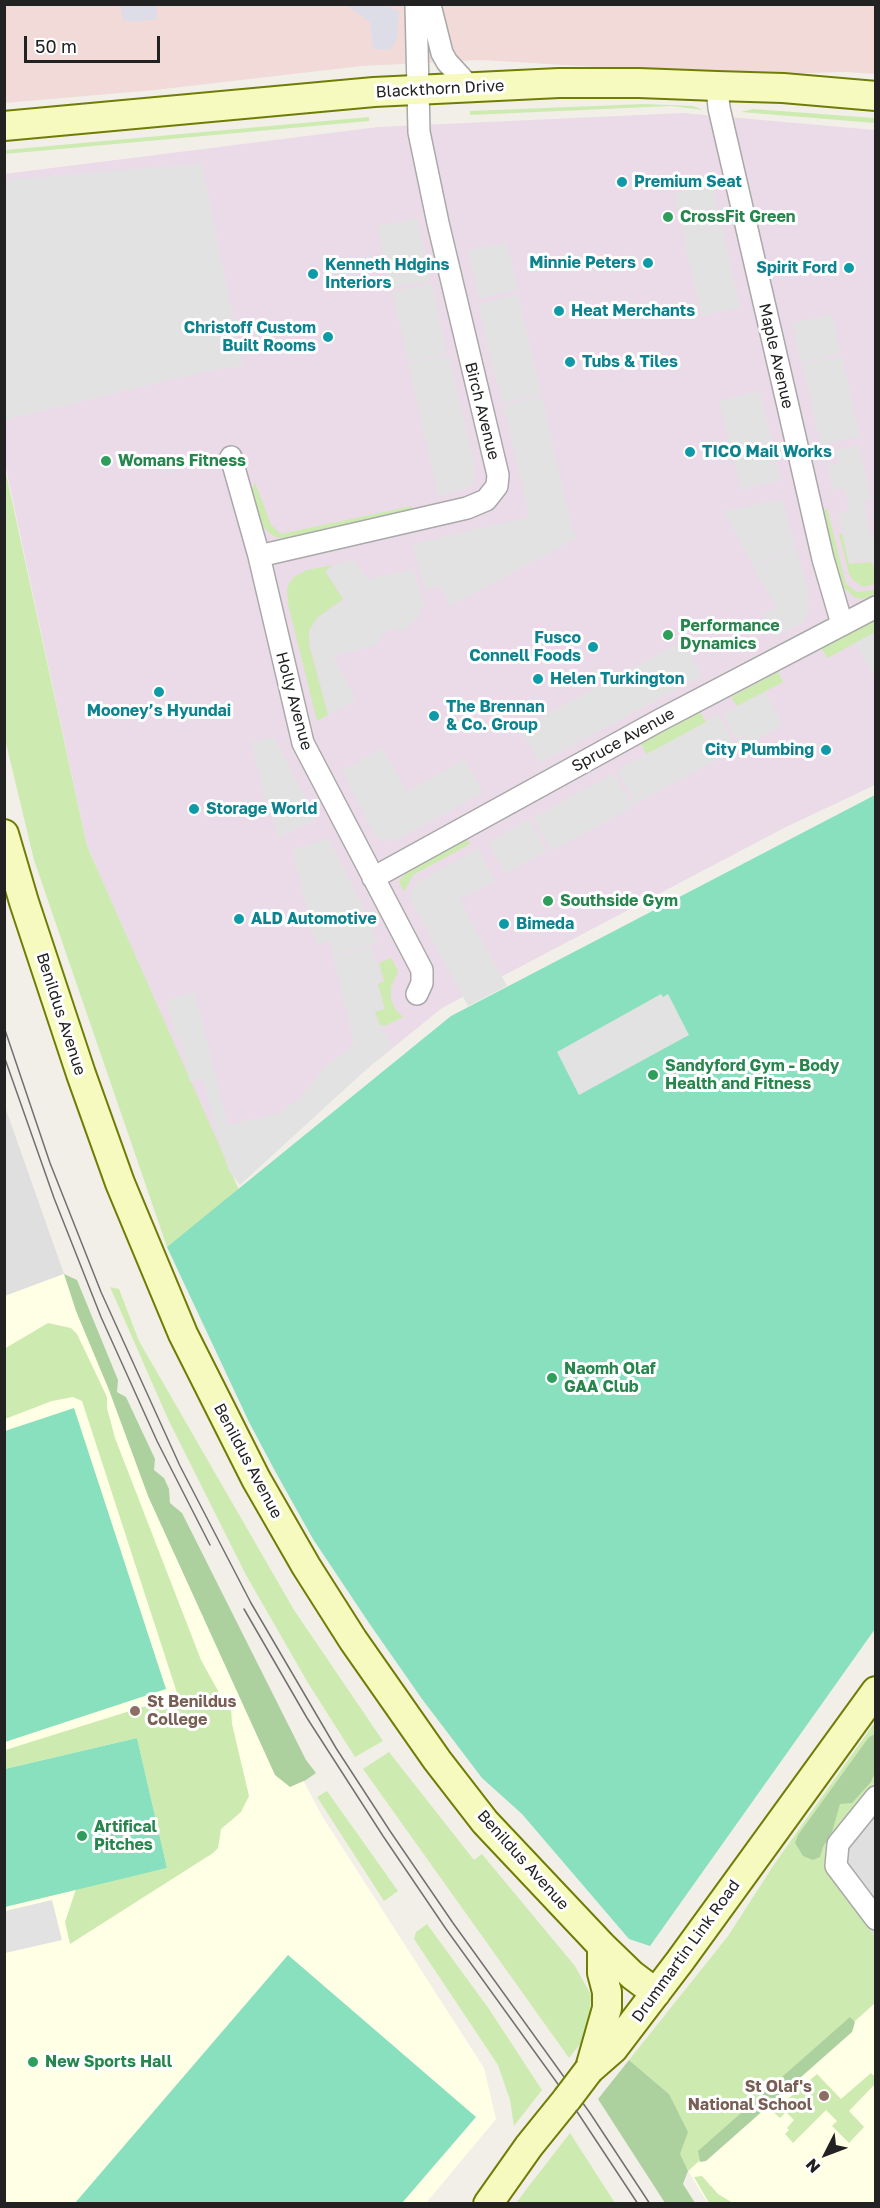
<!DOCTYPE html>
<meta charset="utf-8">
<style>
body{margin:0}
#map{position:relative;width:880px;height:2208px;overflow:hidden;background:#f2efe9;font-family:"Golos Text",sans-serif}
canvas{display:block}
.frame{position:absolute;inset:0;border:6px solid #222;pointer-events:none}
.north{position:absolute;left:796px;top:2124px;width:60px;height:60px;-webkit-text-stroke:4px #fff;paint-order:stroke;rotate:228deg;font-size:16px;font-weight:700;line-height:24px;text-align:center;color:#222}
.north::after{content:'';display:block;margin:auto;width:21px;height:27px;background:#222;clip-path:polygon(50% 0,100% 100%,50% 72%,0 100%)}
.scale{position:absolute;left:24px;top:36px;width:136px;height:27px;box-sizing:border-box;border:3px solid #222;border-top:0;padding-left:8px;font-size:18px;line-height:21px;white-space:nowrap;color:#222;-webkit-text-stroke:4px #fff;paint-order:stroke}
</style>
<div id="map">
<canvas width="880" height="2208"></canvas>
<div class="frame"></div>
<div class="north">N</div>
<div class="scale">50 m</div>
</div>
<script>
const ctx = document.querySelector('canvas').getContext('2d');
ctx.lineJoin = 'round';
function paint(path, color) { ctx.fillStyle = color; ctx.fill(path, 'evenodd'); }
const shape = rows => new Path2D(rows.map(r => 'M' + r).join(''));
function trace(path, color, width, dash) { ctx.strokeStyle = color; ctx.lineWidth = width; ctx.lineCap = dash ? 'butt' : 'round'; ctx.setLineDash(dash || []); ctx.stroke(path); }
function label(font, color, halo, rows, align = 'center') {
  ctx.font = font + ' "Golos Text",sans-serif'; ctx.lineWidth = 6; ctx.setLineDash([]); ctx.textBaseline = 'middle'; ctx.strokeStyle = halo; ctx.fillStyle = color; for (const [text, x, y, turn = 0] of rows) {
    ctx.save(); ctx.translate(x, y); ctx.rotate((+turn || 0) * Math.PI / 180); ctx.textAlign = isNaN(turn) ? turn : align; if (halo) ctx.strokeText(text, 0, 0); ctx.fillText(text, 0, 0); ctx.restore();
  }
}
paint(shape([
 [4,1104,64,1274,5,1296,4,1296],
 [875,1781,875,1937,829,1874,825,1849,840,1825]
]), '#e0dfdf');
paint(shape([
 [5,5,875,5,875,74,846,72,731,75,480,60,362,66,155,90,5,103]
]), '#f2dad9');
paint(shape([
 [683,113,875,130,875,785,784,828,442,1008,232,1178,87,846,5,464,4,174,378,127]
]), '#ebdbe8');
paint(shape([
 [64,1274,79,1314,235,1652,322,1816,484,2068,496,2119,426,2203,5,2204,5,1296],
 [875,2003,875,2203,708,2203,688,2171]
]), '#ffffe5');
paint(shape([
 [644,104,693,106,703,110,671,106,470,115,470,111],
 [753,109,875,118,875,123,741,112],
 [369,117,369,121,5,154,5,150],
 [4,464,87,846,239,1190,167,1247,34,860,5,739],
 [255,482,271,525,281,534,412,506,413,511,295,537,281,538,273,536,261,525,251,493],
 [827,508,846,584,857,592,875,590,875,596,861,599,854,597,842,586,823,512],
 [842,533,849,564,872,562,875,574,875,584,863,587,853,580,849,574,839,534],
 [333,565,325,571,343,599,317,618,309,630,309,644,328,715,317,721,288,604,287,590,289,583,295,576,307,570],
 [875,619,875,632,828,658,821,648],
 [778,672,783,682,737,706,731,697],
 [700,712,706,722,647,755,641,744],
 [467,839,470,844,413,875,404,892,399,881,405,874],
 [391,958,398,971,391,987,391,999,395,1009,403,1017,385,1026,380,1025,375,1012,385,1009,378,984,384,981,379,963],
 [110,1287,119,1289,139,1341,294,1610,383,1741,355,1757,308,1683,246,1575,168,1419],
 [48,1323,71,1328,77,1334,107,1397,107,1408,115,1438,201,1660,222,1698,231,1708,232,1724,249,1796,241,1812,221,1829,218,1848,213,1853,70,1944,65,1922,76,1889,167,1868,137,1738,5,1769,5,1750,178,1696,82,1401,73,1397,52,1401,5,1419,4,1349],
 [875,1722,875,1781,840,1825,825,1849,829,1874,875,1937,875,2003,688,2171,679,2154,669,2094,629,2060,728,1936,773,1866],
 [389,1752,474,1860,482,1854,575,1966,591,1995,589,2026,585,2038,569,2058,363,1769],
 [327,1791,398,1891,384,1901,317,1797],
 [427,1924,489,2009,542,2090,514,2126,510,2100,498,2065,414,1939,416,1932],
 [871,2073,875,2077,875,2084,849,2111,864,2127,849,2143,832,2126,837,2121,826,2110,793,2143,785,2134,789,2130,787,2128,794,2120,786,2112,780,2118,773,2112,817,2074,841,2099],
 [570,2133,615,2203,516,2203,525,2191],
 [702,2176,718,2194,733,2203,709,2203,694,2177]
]), '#cdebb0');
paint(shape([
 [64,1274,77,1280,118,1380,117,1392,126,1397,155,1459,154,1470,164,1478,169,1489,170,1503,182,1513,306,1760,316,1773,306,1780,290,1787,275,1775,148,1496,109,1390,76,1311],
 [875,1734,875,1772,871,1782,852,1803,840,1804,832,1832,823,1847,820,1857,813,1860,803,1856,795,1843,798,1835,869,1737],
 [850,2017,855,2022,852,2032,706,2161,700,2162,698,2151],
 [629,2060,669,2094,688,2132,680,2154,688,2171,683,2184,695,2203,665,2203,598,2099]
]), '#add19e');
paint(shape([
 [875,795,875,1629,650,1946,629,1939,522,1814,482,1778,422,1699,369,1623,313,1539,275,1471,249,1422,167,1247,451,1016],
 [74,1408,166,1689,5,1742,5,1431],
 [137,1738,167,1868,5,1907,5,1769],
 [288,1955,476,2117,402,2203,75,2203]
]), '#88e0be');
paint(shape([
 [202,163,243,366,202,372,5,420,5,180],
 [713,184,722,225,683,234,673,194],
 [417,218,431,281,391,288,377,226],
 [722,226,740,307,701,316,683,235],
 [507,242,518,290,479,299,468,251],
 [432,283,447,353,408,361,392,292],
 [518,295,542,394,502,403,478,304],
 [832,314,841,353,801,363,792,323],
 [443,355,444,358,449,356,475,466,475,478,470,488,438,496,408,363],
 [842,356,860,436,821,445,802,364],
 [760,391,781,480,741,490,719,401],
 [542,396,572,528,577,538,451,606,440,586,425,590,412,544,529,517,503,405],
 [859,445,872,499,864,502,871,536,875,541,875,573,872,561,862,560,850,563,838,513,849,510,845,488,833,490,827,466,839,463,835,450],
 [782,499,795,546,754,568,724,511],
 [796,547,808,590,809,611,804,622,774,637,762,616,776,607,754,569],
 [354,560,368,579,413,569,425,605,420,609,422,614,402,631,391,629,382,635,379,642,370,647,333,656,356,700,329,715,309,639,310,630,319,618,344,600,326,571,336,564],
 [875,632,875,674,873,675,855,643],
 [683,641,702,676,540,763,520,729],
 [765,692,783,725,741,748,723,714],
 [719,715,737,749,635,804,617,770],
 [274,737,317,820,278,837,272,814,268,811,251,742],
 [382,748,407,792,465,759,483,793,394,841,380,840,376,838,342,771],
 [614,773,633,806,595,828,591,823,594,828,552,851,533,818],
 [529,819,547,851,505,874,488,842],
 [328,838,367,914,378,943,332,955,331,941,316,944,292,850],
 [478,848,495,881,460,900,507,986,468,1006,409,897,415,884],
 [372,946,382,981,377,983,384,1009,374,1012,378,1023,393,1045,240,1185,229,1171,217,1135,204,1083,202,1079,190,1082,180,1038,176,1038,166,1000,195,992,228,1125,279,1113,300,1098,323,1069,354,1045,333,956],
 [661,994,663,997,668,994,689,1035,579,1095,557,1052],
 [52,1900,62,1940,5,1953,5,1911]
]), '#e2e2e2');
paint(shape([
 [120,5,157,5,157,19,135,22,123,20],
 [346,5,386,5,399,12,397,39,390,50,373,49,370,22]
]), '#dddde8');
const street = shape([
 [427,4,431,9,442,53,447,62,471,88],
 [717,86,719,108,787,402,823,559,842,624],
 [231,457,259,556,303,743,422,970,422,983,417,994],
 [259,556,467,508,486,500,497,486,498,475,438,223,419,132,416,4],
 [373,878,660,720,876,607],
 [876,1797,838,1844,836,1866,876,1919]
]);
const secondary = shape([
 [4,126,374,92,559,83,639,83,717,86,783,88,876,96],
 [4,834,24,902,81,1074,120,1183,183,1334,256,1479,306,1566,353,1640,437,1760,485,1822,602,1946,632,1975,656,1993],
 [590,2068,607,2008,607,1992,602,1973,602,1946],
 [589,2070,613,2049,680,1961,876,1691],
 [488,2204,529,2146,567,2099]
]);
trace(street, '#a9a9a9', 24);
trace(secondary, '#707d05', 32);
trace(street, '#fff', 21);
trace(secondary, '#f7fabf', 28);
trace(shape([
 [4,1027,50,1163,101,1292,180,1466,251,1603,336,1748,390,1831,453,1923,590,2113,650,2204],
 [4,1056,54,1198,101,1317,157,1441,210,1545],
 [244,1609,307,1718,383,1836,446,1929,568,2098,638,2204]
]), '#707070', 1.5);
const secondaryBridge = shape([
 [567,2099,589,2070]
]);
trace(secondaryBridge, '#707d05', 32, []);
trace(secondaryBridge, '#f7fabf', 28);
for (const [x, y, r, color] of [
 [622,182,6,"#0f9aa8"],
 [668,217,6,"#2e9e5b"],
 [648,263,6,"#0f9aa8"],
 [849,268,6,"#0f9aa8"],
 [313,274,6,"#0f9aa8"],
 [559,311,6,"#0f9aa8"],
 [328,337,6,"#0f9aa8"],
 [570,362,6,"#0f9aa8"],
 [690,452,6,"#0f9aa8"],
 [106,461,6,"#2e9e5b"],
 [668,635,6,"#2e9e5b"],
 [593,647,6,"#0f9aa8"],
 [538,679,6,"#0f9aa8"],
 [159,692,6,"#0f9aa8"],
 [434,716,6,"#0f9aa8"],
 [826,750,6,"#0f9aa8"],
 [194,809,6,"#0f9aa8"],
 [548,901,6,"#2e9e5b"],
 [239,919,6,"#0f9aa8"],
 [504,924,6,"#0f9aa8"],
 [653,1075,6,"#2e9e5b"],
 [552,1378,6,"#2e9e5b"],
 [135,1711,6,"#8d6e63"],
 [82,1836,6,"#2e9e5b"],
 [33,2062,6,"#2e9e5b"],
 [824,2096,6,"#8d6e63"]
]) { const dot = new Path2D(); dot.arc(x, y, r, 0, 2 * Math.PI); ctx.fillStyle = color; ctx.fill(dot); trace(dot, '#fff', 2); }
label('16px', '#222', '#fff', [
 ["Blackthorn Drive",440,89,-3],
 ["Maple Avenue",776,356,77],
 ["Birch Avenue",482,411,76],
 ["Holly Avenue",294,701,75],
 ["Spruce Avenue",623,740,-29],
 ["Benildus Avenue",61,1014,72],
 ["Benildus Avenue",248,1461,62],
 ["Benildus Avenue",523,1860,48],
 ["Drummartin Link Road",686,1951,-54]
]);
label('bold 16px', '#0d838f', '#fff', [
 ["Premium Seat",634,182],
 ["Minnie Peters",636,263,"right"],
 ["Kenneth Hdgins",325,265],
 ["Interiors",325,283],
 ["Spirit Ford",837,268,"right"],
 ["Heat Merchants",571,311],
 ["Christoff Custom",316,328,"right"],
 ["Built Rooms",316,346,"right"],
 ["Tubs & Tiles",582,362],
 ["TICO Mail Works",702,452],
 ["Fusco",581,638,"right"],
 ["Connell Foods",581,656,"right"],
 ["Helen Turkington",550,679],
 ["The Brennan",446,707],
 ["& Co. Group",446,725],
 ["Mooney’s Hyundai",159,711,"center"],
 ["City Plumbing",814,750,"right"],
 ["Storage World",206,809],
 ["ALD Automotive",251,919],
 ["Bimeda",516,924]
], 'left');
label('bold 16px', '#27864d', '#fff', [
 ["CrossFit Green",680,217],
 ["Womans Fitness",118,461],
 ["Performance",680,626],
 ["Dynamics",680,644],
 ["Southside Gym",560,901],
 ["Sandyford Gym - Body",665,1066],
 ["Health and Fitness",665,1084],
 ["Naomh Olaf",564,1369],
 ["GAA Club",564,1387],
 ["Artifical",94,1827],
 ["Pitches",94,1845],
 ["New Sports Hall",45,2062]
], 'left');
label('bold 16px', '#785e54', '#fff', [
 ["St Benildus",147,1702],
 ["College",147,1720],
 ["St Olaf's",812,2087,"right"],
 ["National School",812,2105,"right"]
], 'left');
</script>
